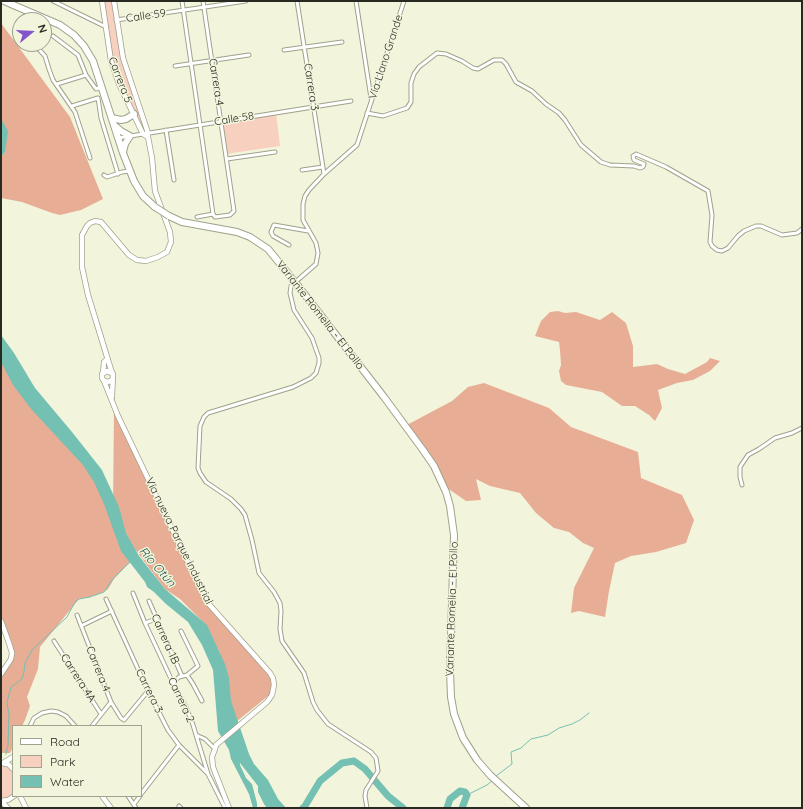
<!DOCTYPE html>
<meta charset="utf-8">
<style>
body{margin:0}
#map{position:relative;width:803px;height:809px;overflow:hidden;background:#f2f5dc;font-family:Quicksand,sans-serif}
canvas{display:block}
.frame{position:absolute;inset:0;border:2px solid #282920;pointer-events:none}
.legend{position:absolute;left:12px;top:725px;width:130px;height:72px;box-sizing:border-box;background:#f2f5dc;border:1px solid #a1a391;margin:0;padding:5px 7px;list-style:none;font-size:12px;color:#282920}
.legend li{display:flex;align-items:center;gap:8px;height:20px}
.legend b{width:20px;border:1px solid #a1a391}
.north{position:absolute;left:12px;top:12px;width:40px;height:40px;box-sizing:border-box;background:#f2f5dc;border:1px solid #a1a391;border-radius:50%;rotate:72deg;font-size:11px;font-weight:700;line-height:16px;text-align:center;color:#282920}
.north::after{content:'';display:block;margin:auto;width:14px;height:18px;background:#8354cc;clip-path:polygon(50% 0,100% 100%,50% 72%,0 100%)}
</style>
<div id="map">
<canvas width="803" height="809"></canvas>
<div class="frame"></div>
<ul class="legend">
<li><b style="height:5px;background:#fff"></b>Road</li>
<li><b style="height:11px;background:#f8d0c0"></b>Park</li>
<li><b style="height:11px;background:#74c0b3"></b>Water</li>
</ul>
<div class="north">N</div>
</div>
<script>
const ctx = document.querySelector('canvas').getContext('2d');
ctx.lineJoin = 'round';
function paint(path, color) { ctx.fillStyle = color; ctx.fill(path, 'evenodd'); }
const shape = rows => new Path2D(rows.map(r => 'M' + r).join(''));
function trace(path, color, width, dash) { ctx.strokeStyle = color; ctx.lineWidth = width; ctx.lineCap = dash ? 'butt' : 'round'; ctx.setLineDash(dash || []); ctx.stroke(path); }
function label(font, color, halo, rows, align = 'center') {
  ctx.font = font + ' Quicksand,sans-serif'; ctx.lineWidth = 3; ctx.setLineDash([]); ctx.textBaseline = 'middle'; ctx.strokeStyle = halo; ctx.fillStyle = color; for (const [text, x, y, turn = 0] of rows) {
    ctx.save(); ctx.translate(x, y); ctx.rotate((+turn || 0) * Math.PI / 180); ctx.textAlign = isNaN(turn) ? turn : align; if (halo) ctx.strokeText(text, 0, 0); ctx.fillText(text, 0, 0); ctx.restore();
  }
}
paint(shape([
 [102,1,114,1,123,58,148,133,143,134,111,61],
 [276,113,280,146,226,154,222,121],
 [1,763,13,769,13,796,1,801]
]), '#f8d0c0');
paint(shape([
 [1,23,70,117,103,199,81,210,60,215,52,213,22,202,1,198,1,157,5,152,1,119],
 [558,311,565,313,576,312,600,320,612,312,626,323,633,346,633,367,657,364,668,369,685,374,707,362,710,358,720,361,710,371,693,380,677,383,658,390,662,408,655,421,649,415,635,406,622,406,602,392,566,385,561,381,559,371,561,365,560,350,559,342,535,336,541,321,550,312],
 [1,351,64,433,113,510,114,409,207,602,270,673,274,688,268,696,231,726,220,653,203,622,180,599,165,589,134,548,116,515,133,558,114,579,108,589,102,593,90,597,79,599,40,647,38,669,27,697,30,706,25,720,22,726,13,726,13,747,10,753,1,753,1,674,11,659,9,643,1,619],
 [484,383,549,408,571,427,638,452,641,478,682,495,694,520,686,543,656,552,631,556,615,563,609,591,605,617,579,611,571,613,574,588,594,548,583,543,569,532,554,528,536,513,520,493,490,486,476,479,481,500,466,501,443,485,405,426,452,401,468,387]
]), '#e8ad95');
paint(shape([
 [1,119,8,131,5,152,1,157],
 [1,335,14,353,35,388,72,432,102,470,119,507,126,533,139,556,165,589,207,625,225,664,229,678,231,701,249,754,254,764,268,780,278,799,286,808,267,808,264,804,258,792,258,786,240,763,240,765,246,778,252,784,257,803,257,808,253,808,249,794,231,759,229,750,218,731,213,670,202,645,188,622,166,604,154,592,147,587,145,582,121,551,104,504,94,482,83,465,32,410,13,385,1,362]
]), '#74c0b3');
trace(shape([
 [6,754,8,745,9,715,7,702,11,687,22,679,24,672,25,663,32,650,67,617,75,602,79,599,90,597,104,592,112,580,130,562],
 [496,776,512,764,511,752,521,748,531,739,548,735,559,728,572,724,580,720,589,713],
 [467,795,487,785,493,780]
]), '#74c0b3', 1);
trace(shape([
 [303,808,305,806,320,781,342,763,354,761,365,769,388,796,403,808],
 [447,808,450,799,460,791,465,792,467,795,462,808]
]), '#74c0b3', 7);
const street = shape([
 [53,1,106,27],
 [182,1,213,214],
 [297,1,324,174],
 [356,1,371,98],
 [116,20,246,1],
 [53,36,78,55,86,75],
 [34,44,45,56,49,69,53,80,75,112,90,158],
 [284,50,342,42],
 [175,66,249,55],
 [57,84,86,75,96,89,101,87],
 [72,106,98,98,101,118,118,174],
 [367,113,383,116,407,108,411,102,411,83,414,74,419,67,437,53,446,54,462,61,473,68,478,69,494,60,502,60,506,64,516,82,532,91,546,104,559,113,565,120,581,145,601,162,610,165,634,166,640,168,643,167,644,164,634,160,633,156,636,154,666,167,708,191,712,215,710,242,712,246,717,250,722,251,728,248,738,236,744,231,756,226,761,226,782,235,797,233,802,229],
 [166,130,174,180],
 [118,138,351,101],
 [227,159,275,152],
 [302,170,323,167],
 [104,175,107,177,122,172,130,171],
 [197,217,213,214,215,217,230,215,234,211,203,1],
 [289,245,273,236,271,232,274,225,308,231],
 [300,278,316,264,318,253,316,243,303,220,303,204,305,196,309,190,324,174,357,145,404,1],
 [291,286,290,293,294,310,312,338,319,358,319,363,316,373,311,378,293,387,208,413,204,417,200,426,198,468,200,473,206,482,231,499,241,509,245,515,252,540,259,573,274,592,280,603,281,611,280,629,282,641,304,673,313,702,317,710,328,724,371,752,376,758,378,771,366,790,365,796,367,808],
 [742,485,740,477,740,467,748,455,759,449,775,438,792,433,802,428],
 [133,593,145,623,173,683,186,707,193,725,208,774,225,808],
 [106,599,148,691,168,730,179,745,208,774],
 [149,601,182,676],
 [77,615,111,702,121,718,124,720,148,691],
 [145,623,156,619],
 [81,626,112,611],
 [54,641,101,714],
 [187,675,193,684,202,701],
 [173,683,179,677,187,675,198,666,181,631],
 [30,726,34,718,42,713,51,711,58,712,66,716,75,726],
 [92,726,111,702],
 [196,735,205,739,215,749],
 [141,794,179,745],
 [128,796,136,808],
 [134,804,140,796],
 [179,806,181,808]
]);
const secondary = shape([
 [102,1,111,61,119,84,143,134,148,137],
 [103,373,104,362,107,359],
 [112,373,88,295,82,267,82,235,87,226,90,223,95,221,101,222,129,255,137,260,146,261,158,257,167,252,171,242,170,232,155,191,152,158,148,137,148,133,123,58,114,1],
 [104,381,118,416,207,602,270,673,273,678,274,685,272,695,267,702,216,745,215,749,212,757,213,767,229,808],
 [112,397,113,374,107,371,102,374,102,378,104,381,108,382,112,380],
 [1,621,9,643,12,653,11,659,1,674],
 [1,763,8,764,13,769],
 [3,763,13,757],
 [20,796,26,808],
 [102,796,111,808],
 [1,801,8,800,14,796],
 [1,801,8,808]
]);
const highway = shape([
 [4,1,60,25,74,35,84,46,93,61,123,153,134,181,143,196,155,207],
 [112,118,121,120,126,119,134,114],
 [115,126,121,131,130,136,125,144,123,152],
 [169,216,182,222,237,232,250,237,268,249,295,282,384,397,423,450,434,466,446,492,450,506,454,535,450,671,451,697,454,714,463,738,477,760,490,775,526,808]
]);
trace(street, '#9fa28a', 5);
trace(secondary, '#9fa28a', 6);
trace(highway, '#9fa28a', 8);
trace(street, '#fff', 3);
trace(secondary, '#fff', 4.5);
trace(highway, '#fff', 6);
const streetBridge = shape([
 [291,286,300,278]
]);
const highwayBridge = shape([
 [155,207,169,216]
]);
trace(streetBridge, '#9fa28a', 5, []);
trace(highwayBridge, '#9fa28a', 8, []);
trace(streetBridge, '#fff', 3);
trace(highwayBridge, '#fff', 6);
label('11px', '#282920', '#f2f5dc', [
 ["Calle 59",146,16,-8],
 ["Vía Llano Grande",386,57,-72],
 ["Carrera 5",120,80,69],
 ["Carrera 4",216,82,81],
 ["Carrera 3",311,87,81],
 ["Calle 58",234,119,-9],
 ["Variante Romelia - El Pollo",320,315,52],
 ["Vía nueva Parque industrial",179,541,64],
 ["Variante Romelia - El Pollo",452,609,-88],
 ["Carrera 1B",165,639,66],
 ["Carrera 4",98,669,68],
 ["Carrera 4A",78,678,57],
 ["Carrera 3",149,691,64],
 ["Carrera 2",181,700,65]
]);
label('italic 12px', '#1a5951', '#f2f5dc', [
 ["Río Otún",157,567,49]
]);
</script>
